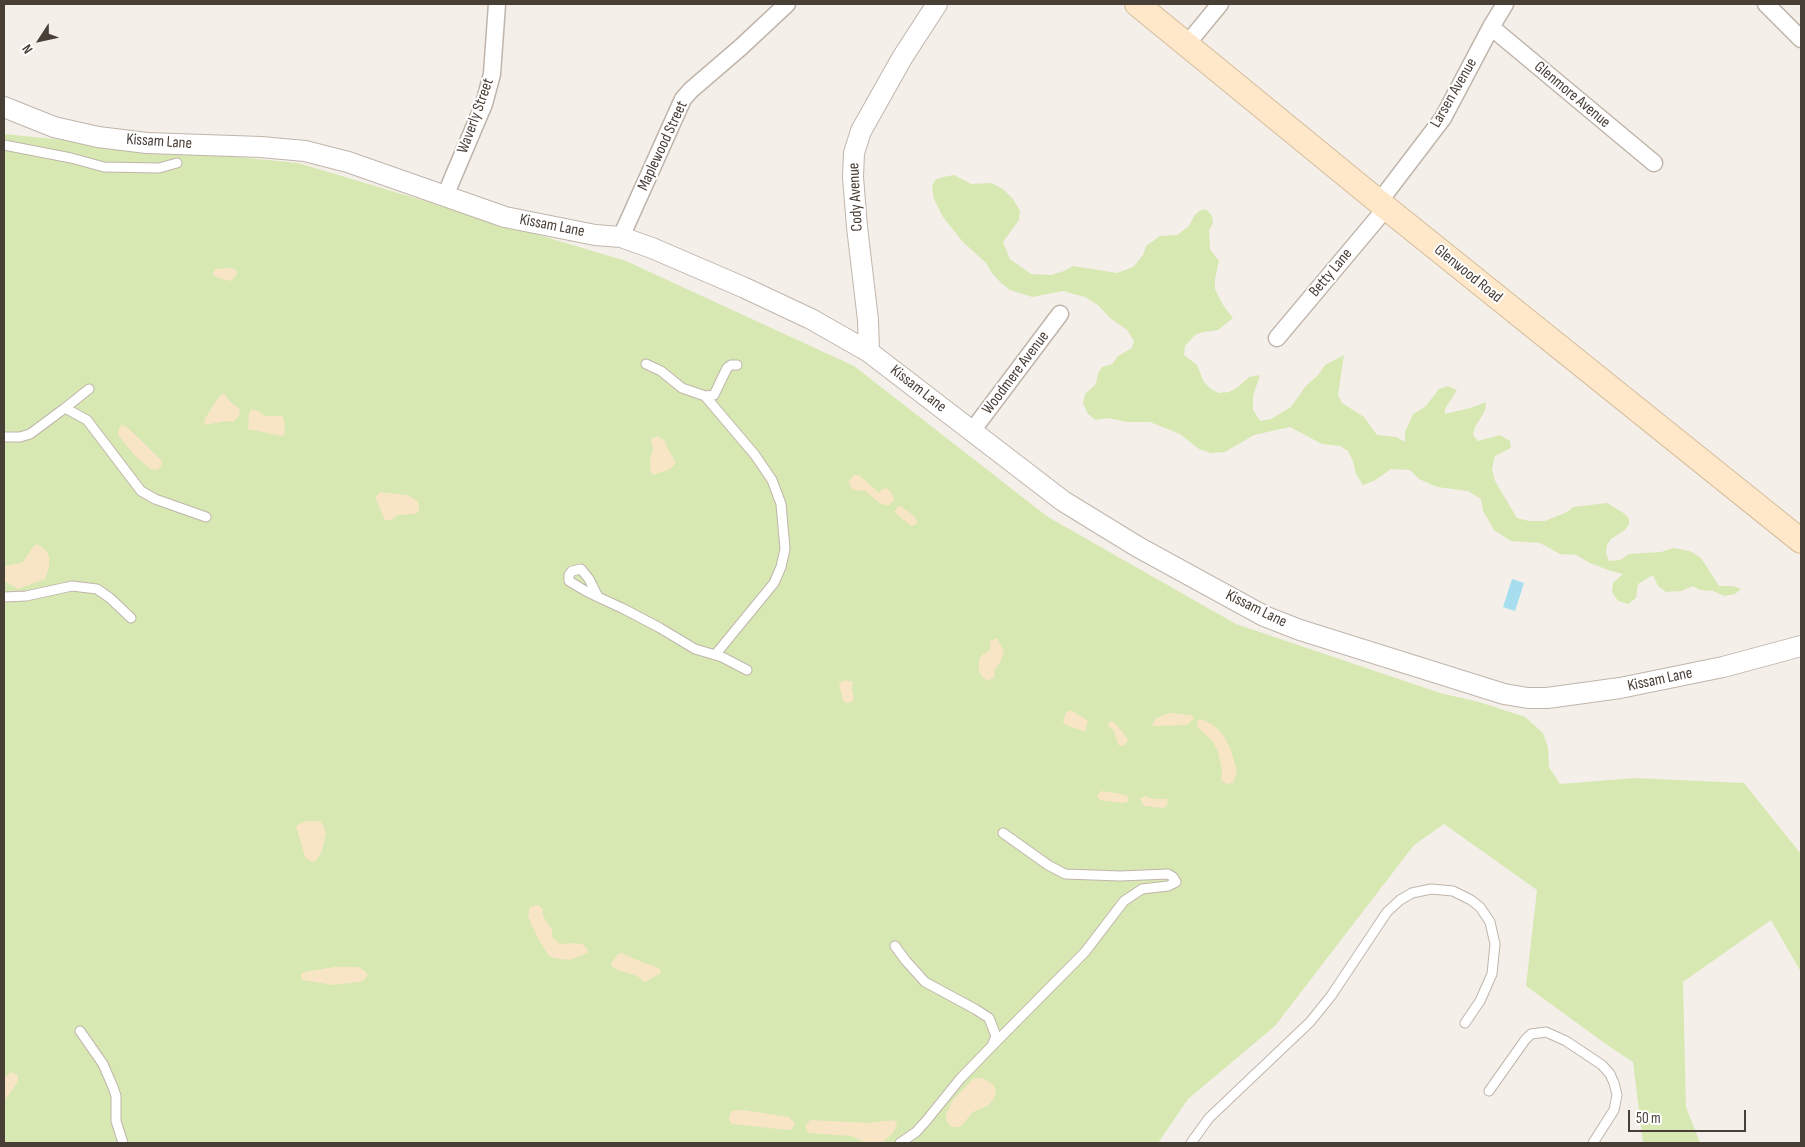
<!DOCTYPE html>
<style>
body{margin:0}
#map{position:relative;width:1805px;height:1147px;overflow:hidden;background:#f4efe9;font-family:"Sofia Sans Condensed",sans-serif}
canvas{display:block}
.frame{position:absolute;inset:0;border:5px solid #483f37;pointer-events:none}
.north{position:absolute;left:15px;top:15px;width:50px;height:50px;-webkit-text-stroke:4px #fff;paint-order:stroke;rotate:235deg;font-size:14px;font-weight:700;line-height:20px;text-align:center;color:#483f37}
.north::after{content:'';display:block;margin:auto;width:18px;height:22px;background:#483f37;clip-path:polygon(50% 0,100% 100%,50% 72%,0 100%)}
.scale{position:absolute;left:1628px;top:1110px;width:118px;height:22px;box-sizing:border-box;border:2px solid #483f37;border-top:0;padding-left:6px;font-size:15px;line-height:18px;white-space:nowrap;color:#483f37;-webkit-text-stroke:4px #fff;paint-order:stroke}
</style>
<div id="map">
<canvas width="1805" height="1147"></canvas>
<div class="frame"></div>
<div class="north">N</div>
<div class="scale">50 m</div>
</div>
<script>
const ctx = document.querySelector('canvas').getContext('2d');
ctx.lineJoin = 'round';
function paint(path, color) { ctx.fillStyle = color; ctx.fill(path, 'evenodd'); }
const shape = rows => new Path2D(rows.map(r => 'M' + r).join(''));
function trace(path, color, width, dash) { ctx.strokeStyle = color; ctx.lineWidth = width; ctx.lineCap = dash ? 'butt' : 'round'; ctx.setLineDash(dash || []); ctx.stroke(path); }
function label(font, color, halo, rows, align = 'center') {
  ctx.font = font + ' "Sofia Sans Condensed",sans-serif'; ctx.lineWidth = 4; ctx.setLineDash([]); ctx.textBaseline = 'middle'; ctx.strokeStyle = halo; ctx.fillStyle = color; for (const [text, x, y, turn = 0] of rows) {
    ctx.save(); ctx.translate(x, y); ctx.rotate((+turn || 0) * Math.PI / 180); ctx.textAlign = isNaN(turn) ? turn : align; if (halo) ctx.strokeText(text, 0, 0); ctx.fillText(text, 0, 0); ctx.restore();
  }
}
paint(shape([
 [4,134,298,163,626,261,854,366,1048,517,1236,624,1440,693,1479,702,1525,717,1543,733,1548,748,1549,767,1560,784,1635,778,1744,783,1801,854,1801,972,1771,920,1683,982,1686,1107,1700,1143,1643,1143,1633,1062,1610,1047,1526,986,1537,890,1444,824,1414,845,1275,1026,1188,1099,1158,1143,4,1143],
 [954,175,971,184,991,183,1003,189,1013,199,1020,211,1019,220,1003,242,1010,259,1031,274,1051,275,1064,271,1073,266,1117,273,1133,267,1143,255,1146,246,1160,236,1177,235,1189,226,1194,216,1199,211,1206,209,1212,216,1213,223,1209,230,1210,249,1219,261,1215,279,1215,289,1223,305,1233,318,1218,330,1204,332,1195,335,1185,346,1184,355,1197,365,1204,382,1211,389,1219,393,1229,392,1238,387,1249,377,1260,375,1253,396,1253,410,1260,421,1271,419,1291,407,1305,387,1318,375,1325,365,1344,355,1338,395,1342,403,1364,417,1377,435,1396,437,1405,442,1405,432,1413,414,1425,407,1439,389,1448,386,1457,390,1445,409,1445,414,1470,408,1486,402,1485,411,1475,427,1473,435,1478,441,1500,435,1510,441,1511,448,1495,456,1492,469,1495,481,1517,518,1529,521,1545,521,1567,512,1573,507,1607,503,1625,514,1629,519,1629,524,1625,530,1611,539,1607,545,1606,553,1609,561,1620,560,1629,554,1661,552,1673,548,1690,551,1701,558,1719,586,1733,586,1741,589,1735,594,1724,596,1713,591,1700,590,1693,586,1681,591,1666,592,1658,586,1653,575,1638,584,1636,598,1628,604,1618,601,1612,592,1613,583,1623,574,1611,571,1590,563,1576,555,1560,554,1540,543,1511,541,1494,530,1483,511,1481,499,1468,491,1437,487,1419,479,1410,470,1391,469,1374,481,1363,485,1356,474,1353,461,1348,451,1340,446,1322,444,1290,427,1254,435,1225,452,1211,453,1199,449,1180,434,1150,422,1127,422,1109,418,1096,420,1088,414,1083,403,1085,394,1096,384,1098,373,1102,367,1112,364,1118,356,1132,348,1134,341,1127,330,1110,318,1098,305,1085,297,1063,291,1032,297,1010,290,1001,283,992,273,986,263,962,241,943,217,934,199,932,186,935,180,943,177]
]), '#d8e8b2');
paint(shape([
 [232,268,236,270,237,274,231,281,218,278,213,275,213,273,215,269],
 [222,394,225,394,230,402,240,409,239,416,233,422,226,421,205,425,204,420,218,398],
 [251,410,256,410,265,416,282,416,284,420,285,434,282,436,248,429,249,413],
 [122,425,127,427,162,461,162,464,159,469,155,470,151,469,137,458,118,435,119,428],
 [658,436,665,441,668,449,676,463,670,469,654,475,651,472,650,467,650,459,653,450,651,439],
 [854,475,860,476,879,493,882,489,887,488,893,495,894,500,890,505,886,505,881,504,865,491,853,490,848,482],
 [380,492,407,495,416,500,419,503,419,511,415,514,398,515,391,520,385,520,376,500,376,497],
 [899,505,913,515,918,523,912,526,910,525,894,512],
 [37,544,46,550,49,557,49,567,45,579,18,589,4,581,4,566,22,563,33,547],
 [997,638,1004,651,1000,663,995,669,994,677,989,681,983,678,979,672,979,659,983,654,990,650,990,641],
 [845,680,853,682,852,690,854,698,852,702,846,703,843,701,839,684,841,682],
 [1071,710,1088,721,1085,732,1066,725,1063,722,1066,712],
 [1169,713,1191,715,1194,718,1187,725,1152,726,1155,719],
 [1201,719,1211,724,1218,729,1223,735,1231,750,1237,771,1233,783,1227,784,1221,780,1222,770,1218,751,1212,741,1197,727,1198,720],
 [1109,722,1114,722,1125,735,1128,741,1125,745,1120,746,1118,744,1114,731,1108,726],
 [1101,791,1127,795,1129,800,1127,802,1122,803,1100,800,1097,796],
 [1145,796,1154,799,1168,799,1167,806,1163,808,1144,806,1140,799],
 [310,821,320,821,323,825,326,833,322,851,315,862,310,861,305,857,296,826,303,822],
 [538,905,543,909,543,916,552,930,552,937,556,941,561,944,573,943,582,944,587,948,588,953,570,960,554,958,549,956,540,942,528,917,530,907],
 [622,953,642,962,659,968,661,973,645,982,637,976,618,970,612,967,611,964,618,954],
 [334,967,358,967,365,971,368,975,364,980,358,982,332,985,303,980,301,977,301,974,305,972],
 [10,1072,18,1075,18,1082,4,1101,4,1079],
 [977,1078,982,1078,991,1083,995,1087,996,1095,989,1105,973,1112,960,1127,951,1127,946,1120,946,1115,952,1101,973,1079],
 [734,1110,743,1110,789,1117,795,1124,792,1129,787,1130,733,1124,730,1122,729,1118,731,1112],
 [810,1120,868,1123,893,1120,896,1122,897,1126,892,1134,883,1142,867,1143,852,1136,808,1133,805,1127]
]), '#f7e5c6');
paint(shape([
 [1512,579,1524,583,1515,611,1503,607]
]), '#a6def0');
const service = shape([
 [4,145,71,158,104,167,159,168,177,163],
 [646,364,661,371,682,388,705,396],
 [65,408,89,389],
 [4,437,20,437,30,434,65,408,87,420,141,491,155,499,206,517],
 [4,597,26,596,72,586,97,589,110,598,131,618],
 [598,597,589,579,581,569,572,571,569,575,569,581,584,590,598,597,624,609,660,628,695,649,722,657,747,670],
 [715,655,774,583,781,567,785,549,781,504,772,480,755,455,705,396,714,395,727,368,731,365,737,365],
 [895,946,906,961,925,982,975,1009,989,1018,996,1036,992,1046,960,1079,926,1121,916,1132,900,1143],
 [80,1031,103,1064,113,1087,116,1096,116,1121,123,1143],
 [992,1046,1085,952,1124,901,1142,889,1168,886,1176,882,1173,877,1168,874,1120,876,1065,874,1048,865,1003,833],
 [1489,1091,1525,1040,1531,1034,1546,1032,1566,1041,1602,1065,1610,1074,1614,1083,1617,1095,1614,1110,1593,1143],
 [1191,1143,1209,1118,1310,1022,1331,996,1387,912,1400,900,1412,893,1431,889,1453,891,1471,900,1480,907,1490,922,1495,944,1492,974,1480,1001,1465,1023]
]);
const minor = shape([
 [1766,4,1801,39],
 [1491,27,1654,163],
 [1187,44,1220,4],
 [445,196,484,104,492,74,497,4],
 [1379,202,1443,118,1491,27,1505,4],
 [621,237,683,99,691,90,741,47,787,4],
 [1277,338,1386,208],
 [972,431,1060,314]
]);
const tertiary = shape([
 [4,107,54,127,98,137,147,143,261,147,305,151,348,162,505,217,595,235,621,237,652,248,745,288,811,319,869,352,1063,501,1138,547,1264,616,1300,630,1504,694,1528,698,1547,698,1620,688,1723,667,1801,646],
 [869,352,868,320,857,227,853,177,854,153,861,131,902,58,937,4]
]);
const secondary = shape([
 [1137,4,1379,202,1801,541]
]);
trace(service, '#c0b5ab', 11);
trace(minor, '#c0b5ab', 19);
trace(tertiary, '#c0b5ab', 22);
trace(secondary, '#d6bd9c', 26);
trace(service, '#fff', 9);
trace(minor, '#fff', 16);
trace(tertiary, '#fff', 20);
trace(secondary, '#fee8c9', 24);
label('16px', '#483f37', '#fff', [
 ["Larsen Avenue",1454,93,-60],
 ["Glenmore Avenue",1572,95,40],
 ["Waverly Street",476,116,-70],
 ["Kissam Lane",159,142,4],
 ["Maplewood Street",663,146,-65],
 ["Cody Avenue",856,197,-93],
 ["Kissam Lane",552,226,11],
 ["Betty Lane",1331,273,-50],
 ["Glenwood Road",1468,274,39],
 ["Woodmere Avenue",1016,373,-53],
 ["Kissam Lane",918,389,38],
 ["Kissam Lane",1256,609,26],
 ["Kissam Lane",1660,680,-12]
]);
</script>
